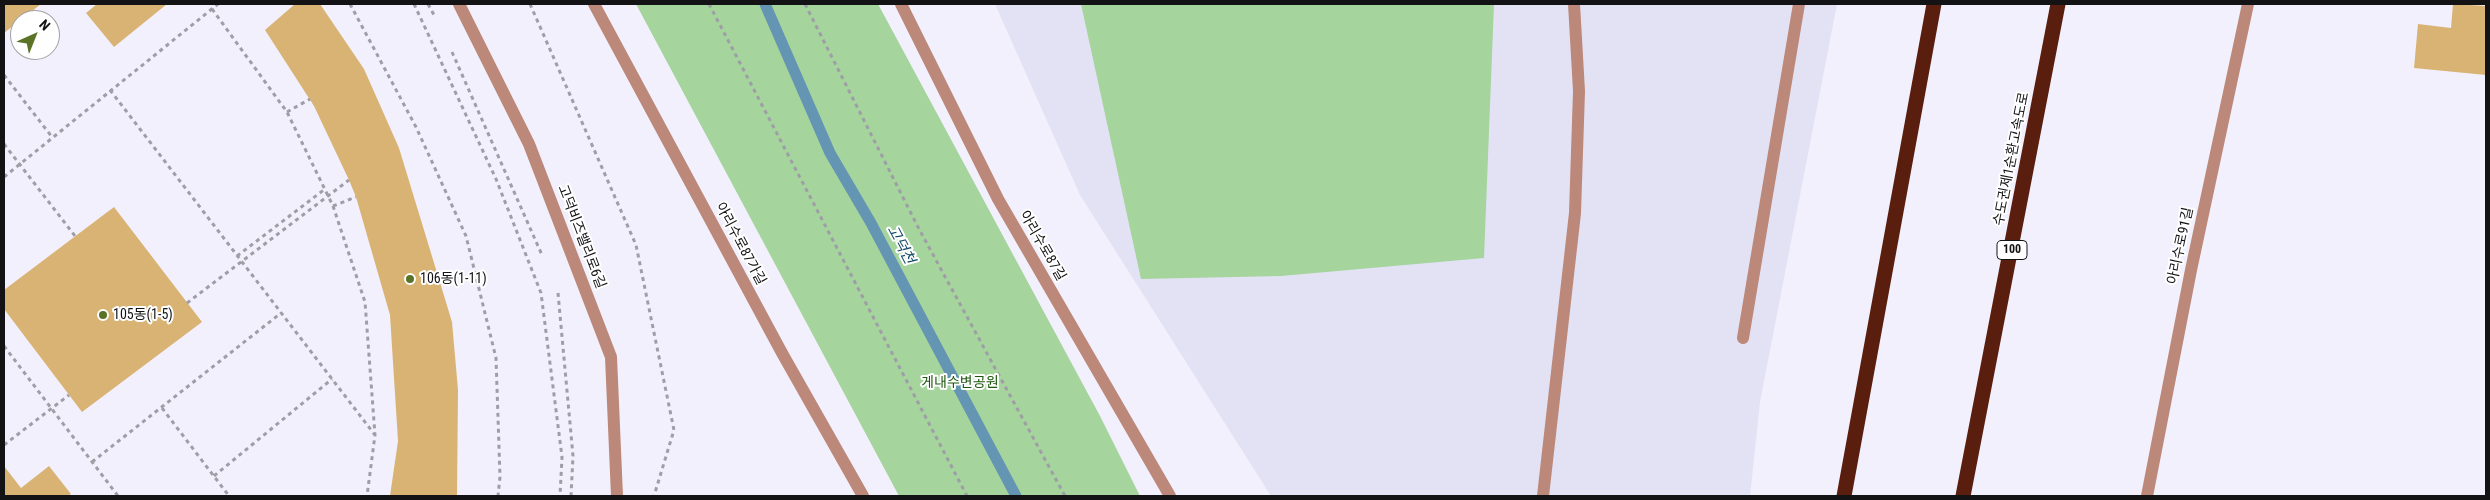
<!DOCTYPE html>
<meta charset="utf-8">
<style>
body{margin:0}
#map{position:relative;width:2490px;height:500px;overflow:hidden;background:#f1f0fc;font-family:"Roboto Condensed",sans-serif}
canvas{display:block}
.frame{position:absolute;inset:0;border:5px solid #131316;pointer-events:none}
.north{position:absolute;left:10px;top:10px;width:50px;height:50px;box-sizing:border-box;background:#fff;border:1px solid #a1a1a2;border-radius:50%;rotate:44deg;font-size:14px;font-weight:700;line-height:20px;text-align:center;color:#131316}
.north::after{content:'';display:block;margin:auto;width:18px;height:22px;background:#5a7326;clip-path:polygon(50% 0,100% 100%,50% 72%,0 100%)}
</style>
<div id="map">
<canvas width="2490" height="500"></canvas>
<div class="frame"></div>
<div class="north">N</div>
</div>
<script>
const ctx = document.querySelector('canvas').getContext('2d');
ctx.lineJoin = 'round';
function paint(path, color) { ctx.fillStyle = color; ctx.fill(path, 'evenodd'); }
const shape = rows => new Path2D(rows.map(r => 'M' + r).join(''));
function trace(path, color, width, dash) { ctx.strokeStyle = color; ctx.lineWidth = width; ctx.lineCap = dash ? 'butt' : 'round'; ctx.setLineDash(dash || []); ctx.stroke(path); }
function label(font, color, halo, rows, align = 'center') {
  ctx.font = font + ' "Roboto Condensed","Noto Sans KR",sans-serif'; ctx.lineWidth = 4; ctx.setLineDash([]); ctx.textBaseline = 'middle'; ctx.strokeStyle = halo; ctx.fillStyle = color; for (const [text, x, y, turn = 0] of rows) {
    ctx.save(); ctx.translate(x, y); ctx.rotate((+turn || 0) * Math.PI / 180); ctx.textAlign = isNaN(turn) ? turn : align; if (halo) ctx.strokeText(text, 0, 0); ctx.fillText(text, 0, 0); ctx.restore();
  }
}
paint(shape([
 [995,4,1837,4,1760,402,1750,496,1271,496,1080,195]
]), '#e3e2f4');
paint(shape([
 [636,4,878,4,1100,416,1140,496,899,496],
 [1081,4,1494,4,1484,258,1281,276,1141,279]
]), '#a5d49d');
trace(shape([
 [765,4,830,153,871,223,1016,496]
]), '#6495b3', 11);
paint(shape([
 [4,4,41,4,4,33],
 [97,4,167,4,114,47,86,13],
 [295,4,320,4,364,69,399,148,452,322,458,390,457,496,390,496,398,441,390,315,356,197,349,180,314,106,265,30],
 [2453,4,2486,6,2486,75,2414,68,2418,24,2451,28],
 [114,207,202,322,82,412,4,309,4,290],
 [4,466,21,488,49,466,71,494,68,496,4,496]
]), '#d8b374');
trace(shape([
 [350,4,416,127,466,236,496,358,500,477,498,496],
 [414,4,496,179,541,293,562,457,560,496],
 [428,4,434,15],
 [530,4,636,245,674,430,654,496],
 [709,4,967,496],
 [805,4,919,229,1065,496],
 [212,9,287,112,333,206,365,302,375,435,367,496],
 [452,52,542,255],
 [4,75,52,137],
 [110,90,375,435],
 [287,112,310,99],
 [4,177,218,4],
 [333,206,356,197],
 [237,256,325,189],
 [558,293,573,456,571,496],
 [4,346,118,496],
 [162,408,229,496],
 [92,462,281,313],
 [214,476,332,379]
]), '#9e9ea6', 3, [4, 4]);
trace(shape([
 [459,4,529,144,611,357,617,496],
 [594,4,782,353,863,496],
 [901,4,998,199,1170,496],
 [1743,338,1799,4],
 [1543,496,1575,213,1579,91,1574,4],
 [2147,496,2191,270,2248,4]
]), '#bc8879', 12);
trace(shape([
 [1844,496,1934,4],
 [1963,496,2058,4]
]), '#591e0e', 15);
trace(shape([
 [4,144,75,236],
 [187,303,349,180],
 [4,445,69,395]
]), '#9e9ea6', 3, [4, 4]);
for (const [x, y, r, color] of [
 [410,279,5,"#5a7326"],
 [103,315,5,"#5a7326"]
]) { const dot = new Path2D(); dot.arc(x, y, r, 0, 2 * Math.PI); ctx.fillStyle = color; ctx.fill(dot); trace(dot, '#fff', 2); }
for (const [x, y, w] of [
 [2012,250,30]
]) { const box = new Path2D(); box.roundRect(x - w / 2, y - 9.5, w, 19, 4); ctx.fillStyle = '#fff'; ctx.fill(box); trace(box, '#131316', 1); }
label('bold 12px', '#131316', null, [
 ["100",2012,250]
]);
label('14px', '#131316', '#fff', [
 ["수도권제1순환고속도로",2012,159,-79],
 ["고덕비즈밸리로6길",581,237,69],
 ["아리수로87가길",740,244,62],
 ["아리수로87길",1042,246,60],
 ["아리수로91길",2181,246,-78]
]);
label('14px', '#131316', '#fff', [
 ["106동(1-11)",420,279],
 ["105동(1-5)",113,315]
], 'left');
label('14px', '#1c580e', '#fff', [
 ["게내수변공원",960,383]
]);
label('italic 15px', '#144c67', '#fff', [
 ["고덕천",900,245,62]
]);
</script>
